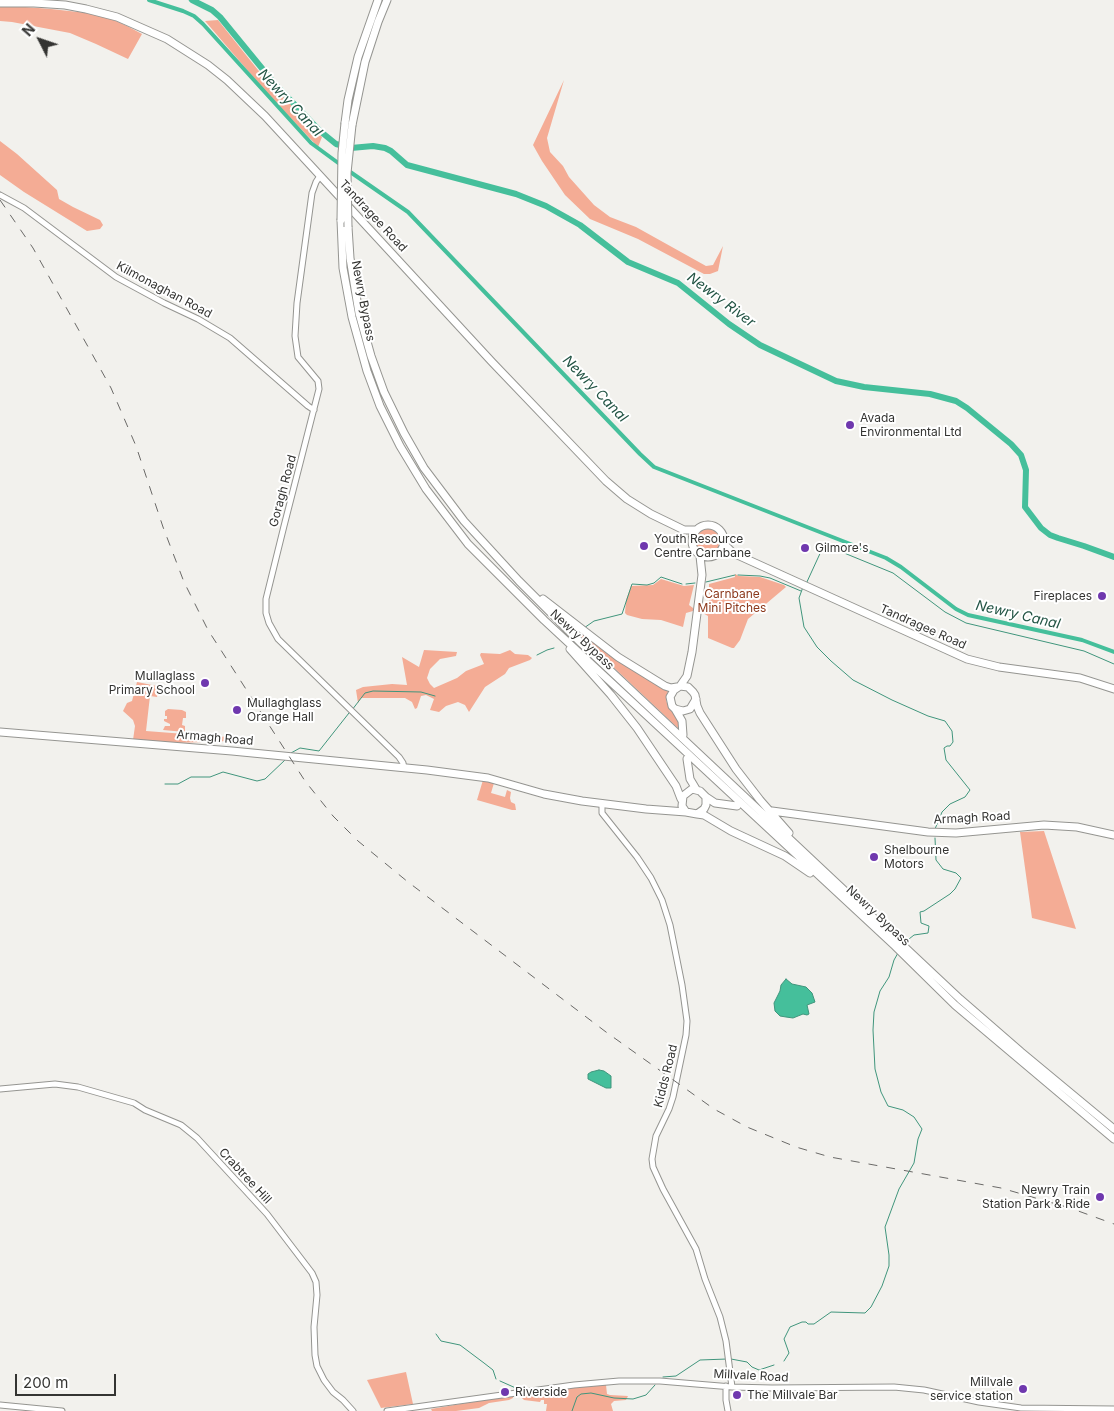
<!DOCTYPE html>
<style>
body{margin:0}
#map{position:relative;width:1114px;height:1411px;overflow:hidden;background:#f2f1ed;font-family:Inter,sans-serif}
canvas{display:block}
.north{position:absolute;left:15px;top:15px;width:50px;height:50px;-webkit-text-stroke:4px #fff;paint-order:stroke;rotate:311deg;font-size:14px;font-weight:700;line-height:20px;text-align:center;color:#343432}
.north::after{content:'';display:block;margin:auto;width:18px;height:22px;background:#343432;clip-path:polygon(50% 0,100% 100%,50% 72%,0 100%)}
.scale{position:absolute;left:15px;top:1374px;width:101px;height:22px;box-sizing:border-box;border:2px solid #343432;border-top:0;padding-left:6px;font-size:15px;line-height:18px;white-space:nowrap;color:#343432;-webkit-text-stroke:4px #fff;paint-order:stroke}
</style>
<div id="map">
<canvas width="1114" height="1411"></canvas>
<div class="north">N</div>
<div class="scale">200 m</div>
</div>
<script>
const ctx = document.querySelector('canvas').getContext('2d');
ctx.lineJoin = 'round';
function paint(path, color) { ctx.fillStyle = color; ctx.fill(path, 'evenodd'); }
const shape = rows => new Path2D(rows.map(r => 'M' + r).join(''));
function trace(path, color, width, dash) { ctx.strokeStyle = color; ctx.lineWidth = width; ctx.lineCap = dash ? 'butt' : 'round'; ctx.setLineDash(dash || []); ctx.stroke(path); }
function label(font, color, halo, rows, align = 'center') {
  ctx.font = font + ' Inter,sans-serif'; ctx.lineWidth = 4; ctx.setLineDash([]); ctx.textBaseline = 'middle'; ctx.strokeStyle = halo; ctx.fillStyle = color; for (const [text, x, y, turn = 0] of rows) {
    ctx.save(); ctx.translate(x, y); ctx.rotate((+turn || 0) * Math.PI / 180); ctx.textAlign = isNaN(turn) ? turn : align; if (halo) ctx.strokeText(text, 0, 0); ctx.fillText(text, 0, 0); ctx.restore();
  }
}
paint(shape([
 [0,5,51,9,87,13,107,17,127,26,142,34,128,59,96,44,70,33,12,22,0,21],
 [218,20,258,70,322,137,318,147,267,93,205,21],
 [564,80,547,138,550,152,563,166,569,177,594,205,610,217,636,227,706,266,713,265,723,246,718,271,710,274,704,274,638,239,590,219,565,195,542,161,533,145],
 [0,141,17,154,57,190,59,199,73,207,100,220,103,225,100,229,87,231,24,192,0,175],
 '695 542a13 13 0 1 1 26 0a13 13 0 1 1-26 0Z',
 [735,574,739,576,760,577,784,585,786,587,748,619,740,640,734,648,732,648,708,638,708,616,701,612,702,609,709,607,709,584,735,577],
 [661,579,684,586,694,585,689,605,693,608,693,611,686,613,683,627,661,620,642,619,627,615,625,613,626,600,631,586,653,585],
 [554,611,668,691,666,700,668,706,676,715,680,730],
 [424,650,457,652,456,656,440,659,430,669,427,678,430,684,434,688,457,678,466,671,484,664,480,655,481,653,500,654,510,650,515,654,528,655,532,658,530,660,509,668,505,674,485,687,469,712,465,705,458,702,446,706,439,712,430,710,434,699,426,695,421,696,417,708,415,709,412,702,405,698,361,698,358,703,356,690,363,687,392,684,407,685,402,657,419,667],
 [137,682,162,687,161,694,158,693,157,697,150,696,146,731,185,734,190,738,195,739,231,736,230,741,176,743,133,740,135,726,133,720,123,711,127,703,132,701],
 [168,709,182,710,186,712,186,718,183,718,182,725,185,726,185,732,163,730,165,726,170,726,170,724,164,721,164,719,167,719,167,716,165,716,165,711],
 [483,780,494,783,491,793,505,797,507,790,511,792,510,798,511,802,515,804,516,810,512,810,477,800],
 [1044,831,1076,929,1032,918,1020,832],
 [406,1372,413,1404,381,1408,367,1380],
 [594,1384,606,1385,607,1394,610,1395,628,1396,626,1400,614,1401,611,1404,613,1411,546,1411,547,1404,544,1404,544,1400,541,1400,540,1402,524,1400,520,1396],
 [513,1395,513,1398,509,1400,489,1403,479,1408,456,1411,432,1411,431,1409]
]), '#f4ac95');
const water = shape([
 [786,979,792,984,806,987,812,993,815,1002,807,1005,809,1014,807,1015,803,1014,793,1018,786,1017,780,1016,775,1011,774,1003,780,991,781,985,786,979],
 [599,1070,604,1071,611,1076,611,1088,606,1088,588,1079,588,1074,591,1072,599,1070]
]);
paint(water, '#45bf9b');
trace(water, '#40957c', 1);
trace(shape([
 [189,0,194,1],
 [738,575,760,576,770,578,801,591],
 [706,582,735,575],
 [686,584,695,583],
 [806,584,823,547,827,546,893,573,945,612,966,623,1084,651,1114,664],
 [803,587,799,598,804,627,817,647,831,661,853,680,892,700,928,716,945,721,952,731,953,742,950,746,947,746,944,748,946,760,970,790,965,797,950,804,942,812,935,829],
 [584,628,594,621,622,614,632,584,647,585,654,583,661,577,682,584],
 [537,655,547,650,554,648],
 [352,710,365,693,373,691,421,692,435,696],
 [291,753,300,748,319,751,349,713],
 [165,784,178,784,191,777,210,777,223,772,257,781,265,779,285,760],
 [904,943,914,935,928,933,929,926,921,923,920,912,924,911,950,894,955,889,961,878,956,873,943,869,936,860,935,838],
 [436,1334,441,1341,460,1345,484,1363,493,1370,496,1379],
 [731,1359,747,1362,752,1367,759,1370,774,1365],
 [784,1361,789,1353,784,1339,790,1327,802,1322,806,1322,808,1324,814,1324,831,1312,865,1313,871,1307,882,1286,889,1266,889,1255,885,1227,899,1189,914,1163,918,1139,922,1129,914,1117,903,1110,888,1106,881,1092,875,1069,873,1030,874,1012,880,991,889,977,894,960,898,953],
 [663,1377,676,1376,700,1360,727,1359],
 [500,1381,518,1389],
 [572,1411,577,1397,581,1394,591,1393,614,1398,633,1399,646,1395,655,1385]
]), '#40957c', 1);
trace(shape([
 [149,0,183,11,194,16,203,24,311,143,341,165],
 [346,169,408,212,640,454,654,467,886,558,901,567,956,609,968,615,1082,640,1114,652]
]), '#45bf9b', 4);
trace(shape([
 [192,0,212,10,220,17,274,83,320,131,336,144,351,148,373,146,385,148,391,151,407,165,516,194,546,206,580,225,628,262,678,283,729,324,760,345,836,381,864,387,930,394,956,401,967,408,1011,444,1021,455,1026,470,1025,507,1041,528,1050,535,1058,538,1084,546,1114,557]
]), '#45bf9b', 6);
const secondary = shape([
 [320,176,316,182,312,193,297,303,295,336,298,357,318,381,319,389,284,526,266,599,266,613,269,623,278,639,399,757,403,763,404,768],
 [0,195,24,208,116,277,164,303,198,319,230,338,308,406,314,410],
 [602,803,602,813,637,857,651,878,662,900,670,925,682,985,687,1021,686,1035,673,1097,669,1109,656,1136,652,1159,653,1167,663,1189,696,1249,705,1279,720,1317,726,1341,732,1387],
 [0,1089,55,1084,78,1087,134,1103,145,1110,181,1125,197,1138,267,1214,312,1273,316,1282,317,1295,314,1327,315,1355,317,1366,324,1380,333,1392,343,1400,353,1411],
 [726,1386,726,1400,728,1411],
 [0,1405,62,1411],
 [387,1411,574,1385,619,1381,660,1381,732,1387,772,1388,894,1387,924,1390,979,1402,1021,1408,1114,1409]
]);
const highway = shape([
 [0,3,34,3,65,5,86,9,117,17,167,39,208,65,227,80,265,116,492,362,606,481,627,499,651,514,684,530,696,530],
 [345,123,348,100,358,57,378,0],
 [352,125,365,62,378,22,387,0],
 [341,220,343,268,352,317,367,371,380,406,400,446,426,489,468,544,544,620,895,946,955,1005,1114,1139],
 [348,227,350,258,359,313,371,356,384,392,404,433,424,468,464,521,519,581,581,643,960,999,1021,1052,1114,1129],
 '692 541a16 16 0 1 1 32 0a16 16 0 1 1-32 0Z',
 [724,544,733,553,967,659,999,667,1080,678,1114,689],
 [543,599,618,657,665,686,671,688,677,687],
 [570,649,611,695,637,728,676,786,681,799],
 [680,686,687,676,692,652,702,575,700,556],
 [696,699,690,709,683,711,675,709,672,706,670,697,674,690,680,686,688,687,693,692,695,695,697,706,700,713,736,769,760,800,789,833],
 [675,709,682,721,683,735],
 [0,732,232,751,427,770,488,778,544,794,582,801,646,809,686,812],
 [687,759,690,779,696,789],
 [706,797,706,805,704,809,697,814,686,812,682,806,683,796,692,789,700,791,706,797,715,803,737,806],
 [772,811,928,832,956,833,1044,825,1077,827,1114,835],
 [697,814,704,815,731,831,785,856,810,873]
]);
trace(secondary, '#959591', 7);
trace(highway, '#959591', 9);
trace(secondary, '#fff', 5);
trace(highway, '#fff', 7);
trace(shape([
 [0,200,33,248,111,388,136,446,163,527,184,582,208,630,305,781,333,816,358,841,408,882,606,1032,714,1109,747,1127,796,1147,830,1157,1001,1188,1070,1208,1114,1224]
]), '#6a6967', 1, [9, 9]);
const highwayBridge = shape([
 [341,220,342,153,345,123],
 [348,227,347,173,352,125]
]);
trace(highwayBridge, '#959591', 9, []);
trace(highwayBridge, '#fff', 7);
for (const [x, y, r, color] of [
 [850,425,5,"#6f38ae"],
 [644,546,5,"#6f38ae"],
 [805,548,5,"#6f38ae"],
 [1102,596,5,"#6f38ae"],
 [205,683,5,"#6f38ae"],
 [237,710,5,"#6f38ae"],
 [874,857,5,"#6f38ae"],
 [1100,1197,5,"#6f38ae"],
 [1023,1389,5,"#6f38ae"],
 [505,1392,5,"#6f38ae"],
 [737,1395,5,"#6f38ae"]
]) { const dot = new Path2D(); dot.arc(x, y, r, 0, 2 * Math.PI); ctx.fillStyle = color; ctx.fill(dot); trace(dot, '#fff', 2); }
label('12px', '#343432', '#fff', [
 ["Tandragee Road",373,216,47],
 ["Kilmonaghan Road",164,290,28],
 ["Newry Bypass",363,301,79],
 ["Goragh Road",283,491,-75],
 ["Tandragee Road",923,627,24],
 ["Newry Bypass",582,640,43],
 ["Armagh Road",215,738,5],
 ["Armagh Road",972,818,-3],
 ["Newry Bypass",878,916,43],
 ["Kidds Road",666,1076,-76],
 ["Crabtree Hill",245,1176,47],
 ["Millvale Road",751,1376,3]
]);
label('12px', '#343432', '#fff', [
 ["Avada",860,418],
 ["Environmental Ltd",860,432],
 ["Youth Resource",654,539],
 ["Centre Carnbane",654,553],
 ["Gilmore's",815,548],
 ["Fireplaces",1092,596,"right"],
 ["Mullaglass",195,676,"right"],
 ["Primary School",195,690,"right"],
 ["Mullaghglass",247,703],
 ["Orange Hall",247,717],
 ["Shelbourne",884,850],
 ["Motors",884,864],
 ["Newry Train",1090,1190,"right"],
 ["Station Park & Ride",1090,1204,"right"],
 ["Millvale",1013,1382,"right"],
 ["service station",1013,1396,"right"],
 ["Riverside",515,1392],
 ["The Millvale Bar",747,1395]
], 'left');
label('12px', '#8c391c', '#fff', [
 ["Carnbane",732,594],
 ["Mini Pitches",732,608]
]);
label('italic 14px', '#225444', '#fff', [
 ["Newry Canal",290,103,47],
 ["Newry River",721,300,37],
 ["Newry Canal",595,389,46],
 ["Newry Canal",1018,615,13]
]);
</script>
